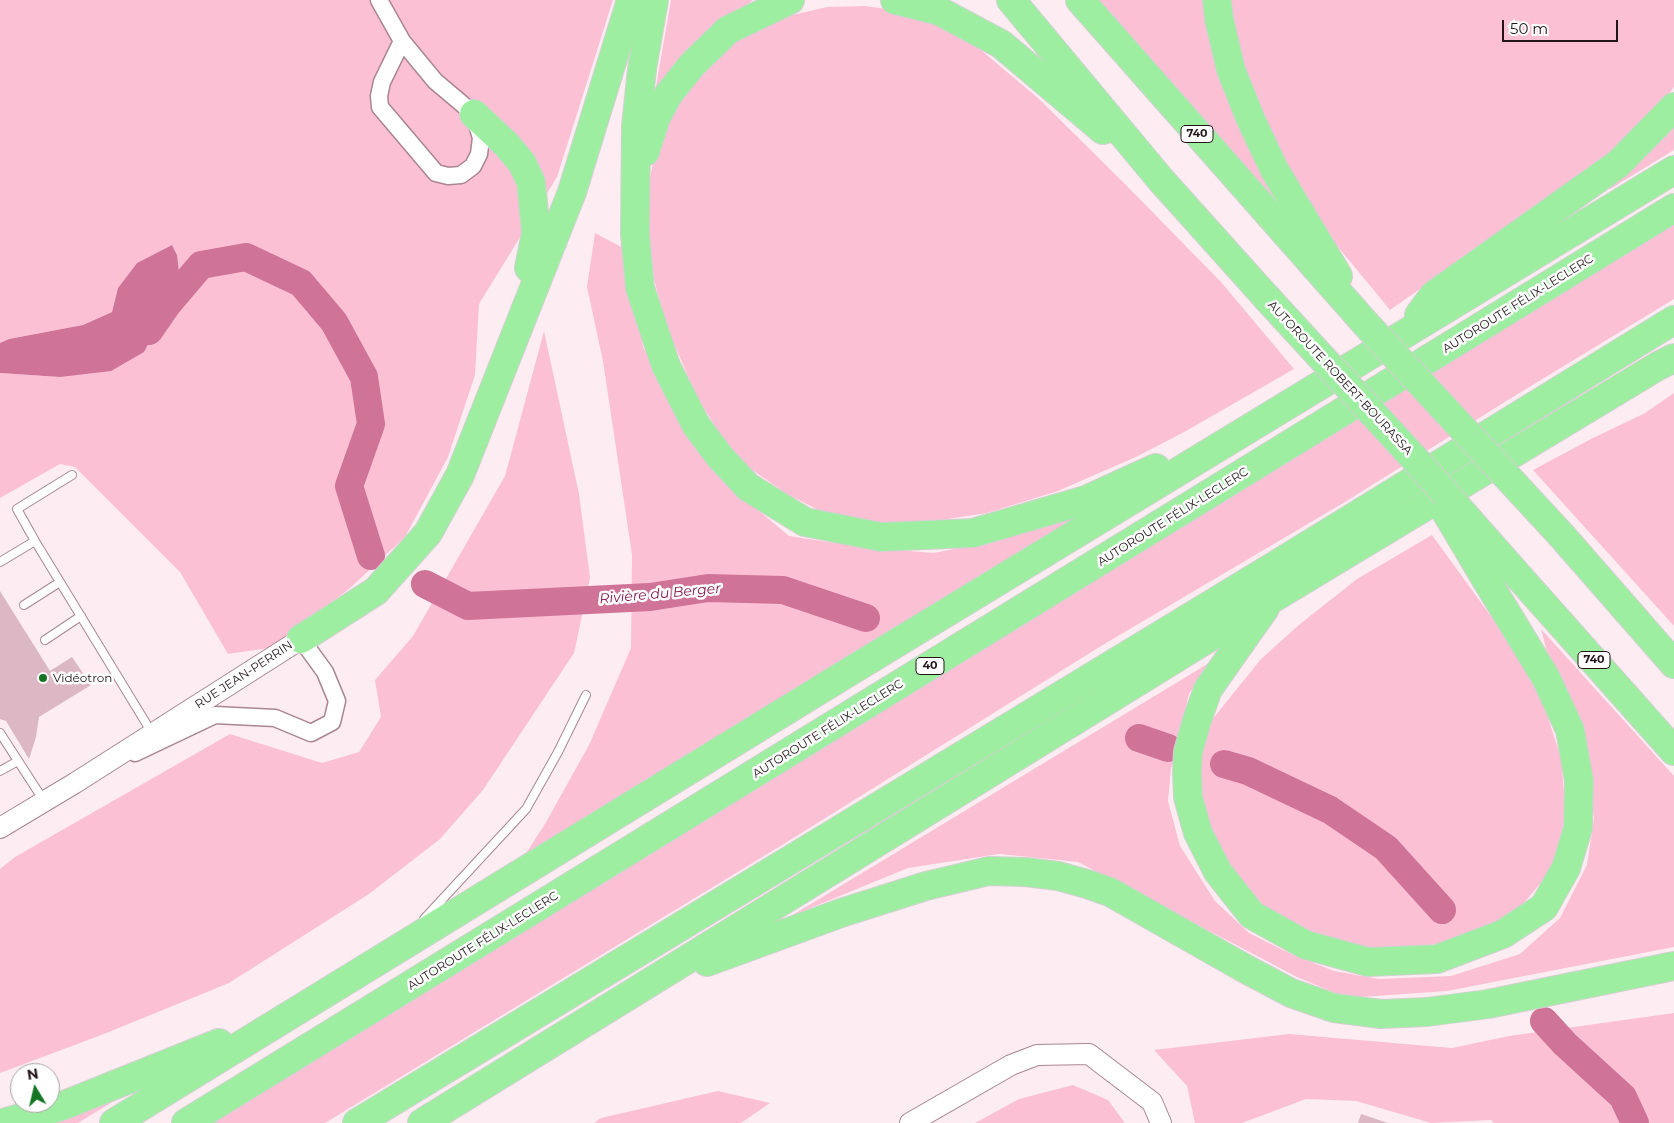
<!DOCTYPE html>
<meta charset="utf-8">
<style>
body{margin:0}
#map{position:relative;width:1674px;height:1123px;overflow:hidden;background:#fdedf2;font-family:Montserrat,sans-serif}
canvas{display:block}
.north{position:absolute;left:10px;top:1063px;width:50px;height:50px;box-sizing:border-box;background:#fff;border:1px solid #a7a1a3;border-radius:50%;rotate:351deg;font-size:14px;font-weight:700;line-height:20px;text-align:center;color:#221519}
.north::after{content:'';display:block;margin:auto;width:18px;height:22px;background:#147525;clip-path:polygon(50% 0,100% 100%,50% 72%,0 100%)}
.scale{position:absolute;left:1502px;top:20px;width:116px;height:22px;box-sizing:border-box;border:2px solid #221519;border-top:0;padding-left:6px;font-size:15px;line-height:18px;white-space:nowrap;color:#221519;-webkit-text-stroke:4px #fff;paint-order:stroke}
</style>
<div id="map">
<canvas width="1674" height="1123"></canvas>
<div class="north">N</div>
<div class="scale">50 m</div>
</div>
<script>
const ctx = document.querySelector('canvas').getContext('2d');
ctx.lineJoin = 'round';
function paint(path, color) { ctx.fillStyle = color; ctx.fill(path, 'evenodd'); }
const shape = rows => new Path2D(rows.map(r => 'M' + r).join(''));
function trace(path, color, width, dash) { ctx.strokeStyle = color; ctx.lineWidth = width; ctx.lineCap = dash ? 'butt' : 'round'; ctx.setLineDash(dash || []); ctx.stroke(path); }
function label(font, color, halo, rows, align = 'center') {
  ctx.font = font + ' Montserrat,sans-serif'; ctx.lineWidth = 5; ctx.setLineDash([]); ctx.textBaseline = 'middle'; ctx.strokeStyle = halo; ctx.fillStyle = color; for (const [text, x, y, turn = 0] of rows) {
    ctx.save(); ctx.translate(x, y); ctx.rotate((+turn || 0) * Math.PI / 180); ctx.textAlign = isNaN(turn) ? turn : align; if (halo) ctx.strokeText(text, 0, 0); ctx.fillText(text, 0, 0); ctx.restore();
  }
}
paint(shape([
 [0,0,613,0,557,177,479,304,475,375,448,457,405,537,349,589,269,648,228,654,180,572,75,467,60,464,0,498,0,373,60,377,177,255,172,245,137,263,118,288,112,312,83,325,9,339,0,343],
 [671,0,753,0,711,31,655,92],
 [1098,0,1203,0,1219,73,1264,170,1276,204,1155,63],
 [1227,0,1674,0,1674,87,1662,104,1616,151,1390,310,1329,236,1265,124,1231,29],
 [865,6,908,12,950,28,982,51,1038,98,1125,184,1221,282,1294,369,1186,431,1138,456,1058,491,987,513,928,522,876,523,826,514,787,494,748,467,723,439,696,395,666,325,654,279,648,219,649,182,658,140,677,103,703,65,736,42,784,17,827,7],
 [1674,121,1674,150,1610,189,1607,185],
 [1674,224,1674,299,1508,400,1345,502,1101,646,787,842,325,1123,208,1123,833,742,1308,447],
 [595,233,625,249,643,347,694,447,725,482,789,536,861,547,934,553,1007,538,1083,516,519,864,545,824,589,745,631,648,632,555,603,361,587,287],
 [544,331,579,494,590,578,574,653,483,790,440,839,369,894,229,983,104,1034,0,1073,0,869,15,857,230,734,322,763,359,752,381,717,375,680,413,636,505,476],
 [1674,393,1674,626,1533,470,1591,439,1645,413],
 [1432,535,1506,637,1541,696,1561,758,1566,813,1554,867,1523,904,1489,928,1454,941,1408,948,1359,947,1301,928,1263,910,1236,879,1218,847,1202,808,1197,752,1211,721,1261,659,1300,624,1357,579],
 [1541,629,1674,776,1674,947,1447,991,1347,998,1297,977,1078,862,999,854,908,868,791,916,1209,663,1189,694,1171,769,1168,801,1180,846,1215,901,1249,933,1293,955,1334,971,1379,979,1451,976,1520,954,1560,918,1587,865,1594,818,1579,722,1554,679],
 [1674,1013,1674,1123,1494,1123,1491,1120,1431,1123,1356,1101,1306,1099,1242,1123,1195,1123,1187,1086,1154,1050,1289,1034,1452,1048,1509,1036],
 [1073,1085,1108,1100,1125,1123,975,1123,1019,1099],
 [718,1091,770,1103,741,1123,594,1123,601,1118],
 [127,1093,78,1123,39,1123]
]), '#fcc0d5');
paint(shape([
 [172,245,177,255,180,282,144,352,111,371,60,377,0,373,0,343,9,339,83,325,112,312,118,288,137,263]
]), '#cf7397');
trace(shape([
 [149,331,167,305,201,265,246,257,301,283,334,322,364,377,371,424,349,486,371,556],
 [425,584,468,606,650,597,708,588,783,590,866,618],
 [1139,738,1168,748],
 [1224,764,1248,771,1330,810,1386,848,1442,910],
 [1544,1021,1565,1044,1623,1097,1635,1123]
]), '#cf7397', 28);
paint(shape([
 [0,591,50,671,72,657,91,685,39,717,36,737,29,759,6,721,0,719],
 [1361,1114,1388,1123,1358,1123]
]), '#dcb7c4');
const service = shape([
 [35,541,17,509,72,475],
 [0,562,35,541,152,733],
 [24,605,60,582],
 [45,640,81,616],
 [0,733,44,801],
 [0,771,18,761],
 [424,919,526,809,558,752,586,695]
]);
const minor = shape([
 [379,0,402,41,435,81,474,114,481,138,479,154,473,166,461,175,448,176,436,173,380,107,379,96,382,82,402,41],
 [135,753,215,715,275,718,311,733,332,722,337,701,325,672,301,639]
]);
const tertiary = shape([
 [0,828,75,783,301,639],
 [910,1123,1011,1065,1037,1055,1089,1054,1152,1102,1161,1123]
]);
const motorway = shape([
 [654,0,642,69,636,126,635,234,640,288,666,366,696,425,720,457,748,487,805,522,881,537,973,533,1086,500,1156,468],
 [895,0,939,11,1001,44,1103,130],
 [1011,0,1161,180,1266,297],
 [1080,0,1365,323],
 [1217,0,1219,19,1231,70,1251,120,1274,169,1338,276],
 [474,114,506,144,522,163,531,182,536,233,529,268],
 [645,152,656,118,668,95,692,65,728,30,790,0],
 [1419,315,1434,295,1618,164,1674,107],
 [1562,536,1674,664],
 [1513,570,1674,751],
 [1265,608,1208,689,1197,720,1188,752,1187,772,1188,797,1198,833,1218,872,1252,915,1306,945,1368,962,1437,959,1503,934,1544,907,1566,868,1578,828,1579,781,1570,730,1546,678,1490,586],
 [301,639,376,591,428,533,460,475,572,192,631,0],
 [707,962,841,913,926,886,989,871,1026,872,1058,876,1087,884,1110,892,1244,968,1291,993,1334,1008,1381,1014,1427,1012,1488,1004,1674,966],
 [3,1123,62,1106,219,1043],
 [114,1123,857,667,1674,170],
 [186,1123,1674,208],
 [357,1123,1271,568,1674,320],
 [422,1123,1270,600,1658,366,1674,358]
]);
trace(service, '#a98692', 10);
trace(minor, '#a98692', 19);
trace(tertiary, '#a98692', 22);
trace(motorway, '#d3d0d1', 30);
trace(service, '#fff', 8);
trace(minor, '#fff', 16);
trace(tertiary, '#fff', 20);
trace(motorway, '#9eeea1', 28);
const motorwayBridge = shape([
 [1266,297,1413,457,1513,570],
 [1365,323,1562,536],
 [1446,512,1490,586]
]);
trace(motorwayBridge, '#d3d0d1', 30, []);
trace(motorwayBridge, '#9eeea1', 28);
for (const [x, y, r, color] of [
 [43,678,5,"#147525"]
]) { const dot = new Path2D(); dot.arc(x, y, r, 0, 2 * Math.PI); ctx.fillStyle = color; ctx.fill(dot); trace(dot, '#fff', 2); }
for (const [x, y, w] of [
 [1197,134,32],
 [1594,660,32],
 [930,666,28]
]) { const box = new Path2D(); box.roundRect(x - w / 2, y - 8.5, w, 17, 4); ctx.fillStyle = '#fff'; ctx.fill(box); trace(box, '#221519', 1); }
label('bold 11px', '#221519', null, [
 ["740",1197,134],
 ["740",1594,660],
 ["40",930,666]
]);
label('12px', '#221519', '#fff', [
 ["AUTOROUTE FÉLIX-LECLERC",1518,304,-32],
 ["AUTOROUTE ROBERT-BOURASSA",1340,378,47],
 ["AUTOROUTE FÉLIX-LECLERC",1173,517,-32],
 ["RUE JEAN-PERRIN",244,675,-33],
 ["AUTOROUTE FÉLIX-LECLERC",828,729,-32],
 ["AUTOROUTE FÉLIX-LECLERC",483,941,-32]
]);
label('12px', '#221519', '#fff', [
 ["Vidéotron",53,678]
], 'left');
label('italic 14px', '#871850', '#fff', [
 ["Rivière du Berger",660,594,-5]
]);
</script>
